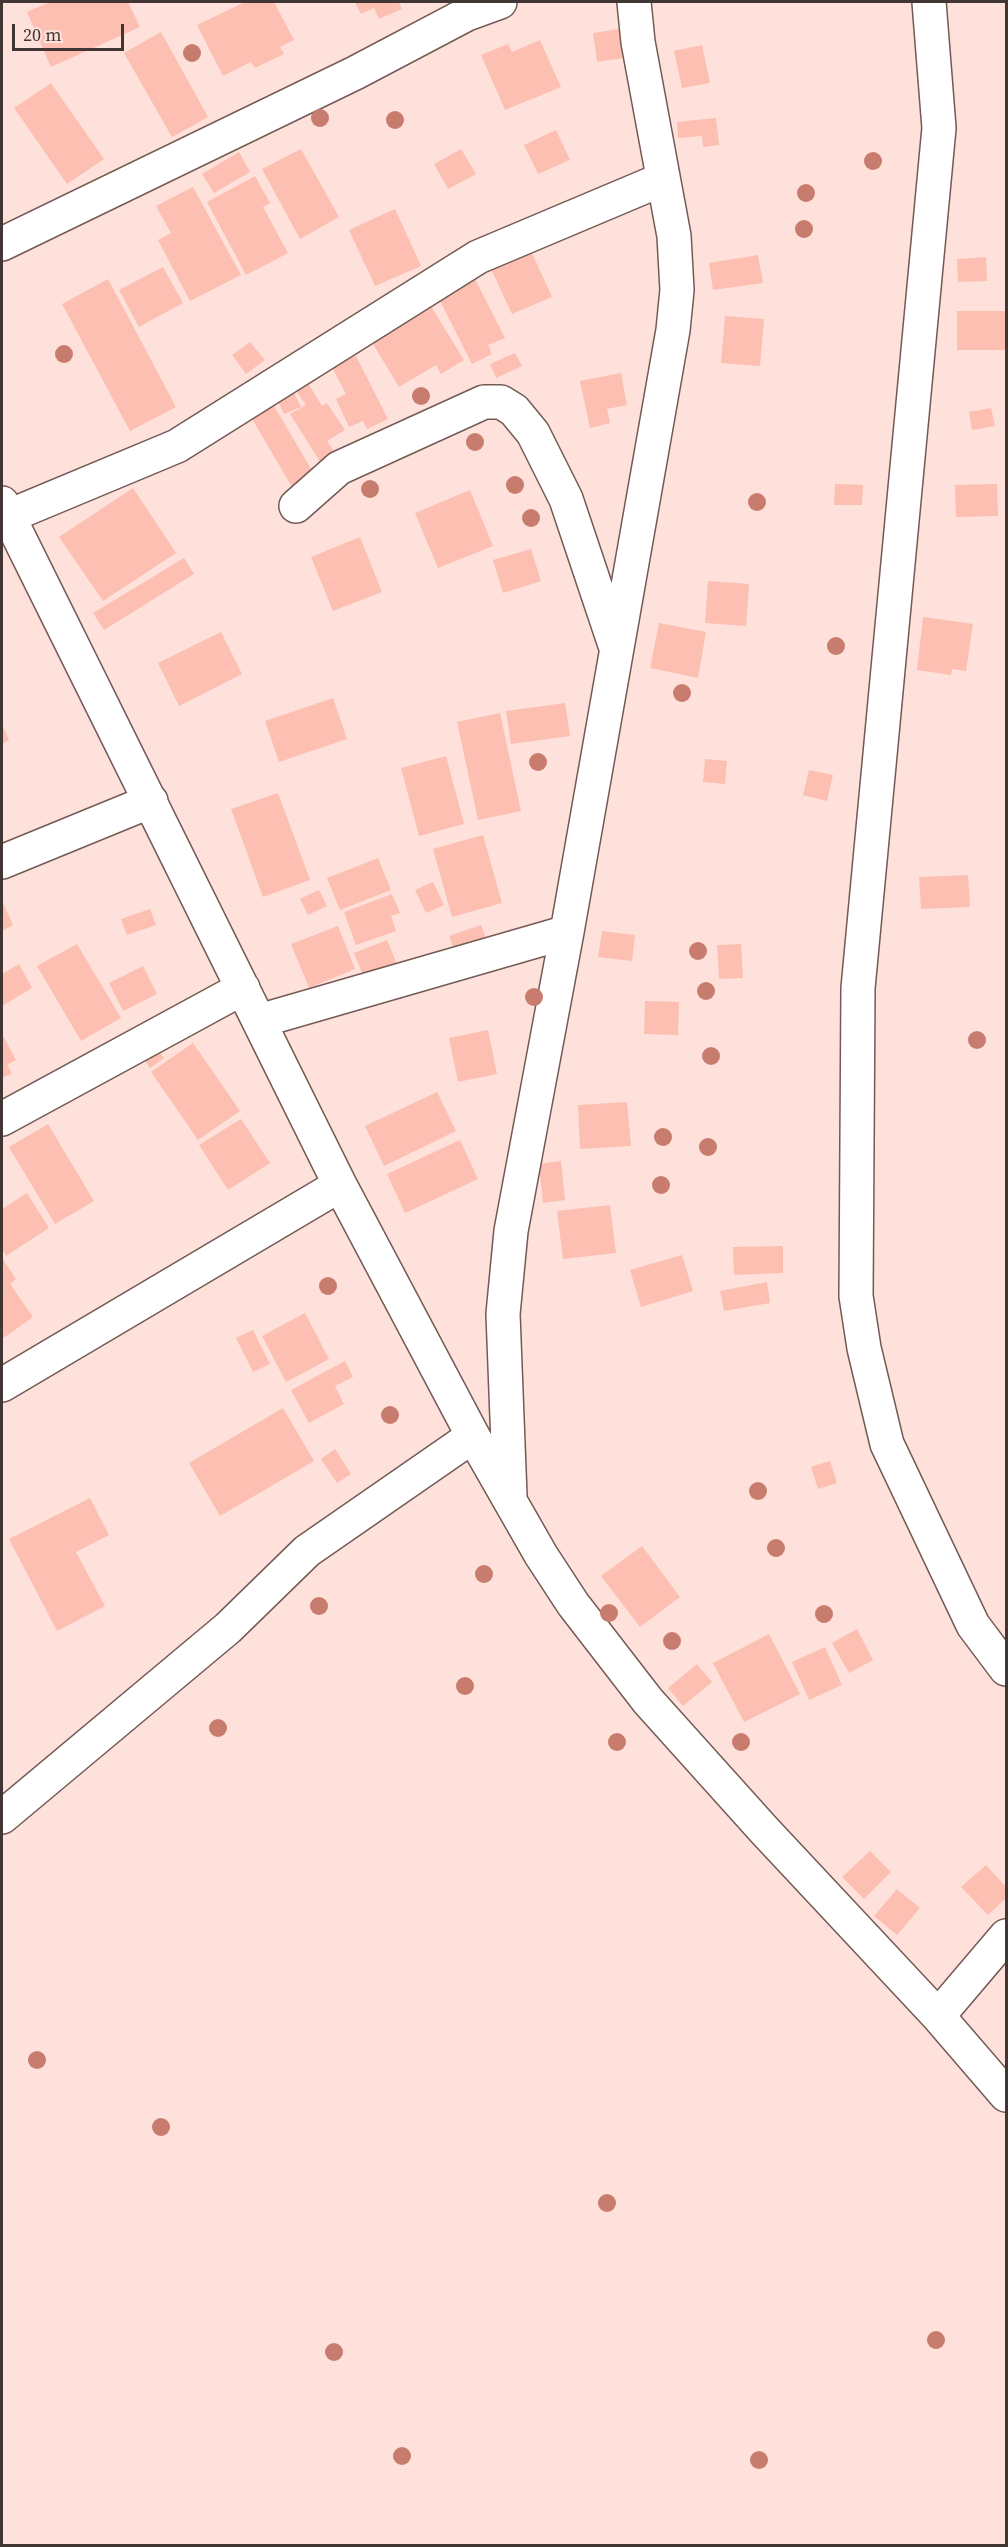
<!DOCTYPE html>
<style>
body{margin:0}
#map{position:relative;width:1008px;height:2547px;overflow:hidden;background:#fee1da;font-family:"Source Serif 4",serif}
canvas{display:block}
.frame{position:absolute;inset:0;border:3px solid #423634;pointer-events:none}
.scale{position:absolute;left:12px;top:24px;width:112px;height:27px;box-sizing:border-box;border:3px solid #423634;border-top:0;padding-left:8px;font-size:18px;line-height:21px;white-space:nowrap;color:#423634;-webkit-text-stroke:4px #fee1da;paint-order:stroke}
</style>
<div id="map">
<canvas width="1008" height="2547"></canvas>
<div class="frame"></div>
<div class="scale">20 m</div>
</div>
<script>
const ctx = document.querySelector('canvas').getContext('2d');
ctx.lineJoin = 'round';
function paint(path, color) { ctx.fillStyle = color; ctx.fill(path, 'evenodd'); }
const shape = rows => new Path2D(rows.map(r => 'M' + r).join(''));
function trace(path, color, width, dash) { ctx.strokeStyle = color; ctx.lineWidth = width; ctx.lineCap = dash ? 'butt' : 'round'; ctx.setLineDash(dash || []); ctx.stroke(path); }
paint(shape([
 [50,2,128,2,140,27,51,67,27,12],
 [245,2,274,2,294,40,280,47,284,54,255,68,251,62,223,76,197,25],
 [355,2,399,2,402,9,379,19,374,8,361,14],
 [619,29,623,58,597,62,593,33],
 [161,32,208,117,172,137,124,53],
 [540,40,561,87,505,110,481,55,508,44,512,52],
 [702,45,710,83,682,88,674,51],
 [51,83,104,159,67,184,14,108],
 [716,118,719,145,703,147,702,136,678,138,677,122],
 [556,130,570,160,538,174,524,145],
 [301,149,339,217,300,239,262,169],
 [461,149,476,174,448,189,434,164],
 [239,152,250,172,214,193,202,174],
 [255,176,270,203,263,207,288,253,246,275,207,202],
 [193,187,241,275,190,301,158,240,171,233,156,206],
 [395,209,421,266,375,286,349,230],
 [531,251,552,297,512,314,491,269],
 [758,255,763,283,713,290,709,263],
 [986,257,987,281,958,282,957,259],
 [163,267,183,303,139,327,119,290],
 [474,277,505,338,488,345,492,354,472,364,437,295],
 [108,279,176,407,130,431,62,304],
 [429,303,464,360,441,374,436,365,399,387,370,339],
 [957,311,1005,311,1005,350,957,350],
 [725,316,764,319,760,366,721,363],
 [250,342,265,360,246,374,232,355],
 [515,353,522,366,496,378,490,364],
 [356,356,388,419,367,429,363,421,349,427,336,399,346,394,332,367],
 [621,373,627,405,607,409,610,423,590,428,580,381],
 [306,380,322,406,327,403,345,430,327,441,339,459,324,468,290,414,306,405,294,388],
 [291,387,301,407,284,414,275,396],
 [270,399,317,479,295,492,248,412],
 [991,408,995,426,972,430,969,412],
 [835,484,863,485,862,505,834,505],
 [997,484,998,516,956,517,955,485],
 [133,488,176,553,103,601,59,537],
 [470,490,493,546,438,568,415,513],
 [360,537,382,592,333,611,311,557],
 [531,549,541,581,503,593,493,560],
 [184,558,194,574,104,630,93,613],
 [708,581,749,584,746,626,705,623],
 [923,617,973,624,966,671,952,669,951,675,917,670],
 [659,623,706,632,698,678,650,668],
 [221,632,242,674,179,706,158,663],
 [333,698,347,739,279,762,265,721],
 [565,703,570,736,511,744,506,711],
 [500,713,521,811,478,820,457,722],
 [2,724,9,740,2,744],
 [446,756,464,824,419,836,401,768],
 [705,759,727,761,725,784,703,782],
 [809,770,833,775,827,801,803,795],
 [278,793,310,880,263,897,231,809],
 [483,835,502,903,452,917,433,849],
 [378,858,391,890,340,910,327,878],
 [968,875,970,907,921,909,919,877],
 [433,882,444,905,426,913,415,890],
 [319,890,327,906,308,915,300,899],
 [392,894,400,913,391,916,396,931,356,945,344,912],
 [2,901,13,925,2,931],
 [150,909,156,925,127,935,121,919],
 [481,925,488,944,456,955,449,936],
 [338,926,355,969,309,988,291,944],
 [602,931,635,935,632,961,598,957],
 [387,940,399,969,366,983,354,953],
 [77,944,121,1018,81,1041,37,966],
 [741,944,743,978,719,979,717,945],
 [19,964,32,988,2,1006,2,974],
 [143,966,157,994,123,1011,109,983],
 [645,1001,679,1002,678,1035,644,1034],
 [488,1030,497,1074,458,1082,449,1038],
 [2,1034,16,1060,7,1065,12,1073,2,1078],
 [152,1042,164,1058,150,1068,139,1052],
 [193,1043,240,1111,198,1140,151,1072],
 [437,1092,456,1131,384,1166,365,1126],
 [627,1102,631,1146,580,1149,578,1105],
 [241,1119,270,1163,228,1190,199,1145],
 [48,1124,94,1201,55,1224,9,1147],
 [460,1140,478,1179,405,1213,387,1174],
 [561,1161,565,1200,543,1203,539,1164],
 [27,1193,49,1228,6,1256,2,1249,2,1209],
 [610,1205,616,1253,563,1259,557,1211],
 [783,1246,783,1273,734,1275,733,1247],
 [682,1255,693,1291,641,1307,630,1270],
 [3,1259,16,1279,10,1284,33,1317,2,1339],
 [767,1282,770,1303,724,1311,720,1291],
 [305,1313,329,1359,286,1382,262,1336],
 [253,1330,270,1364,253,1372,236,1338],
 [345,1361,353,1377,335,1386,344,1404,309,1423,291,1390],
 [283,1408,314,1461,220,1516,189,1463],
 [335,1449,351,1474,337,1483,321,1459],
 [830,1461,837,1483,818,1489,811,1467],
 [90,1498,109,1535,76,1552,105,1606,57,1631,9,1539],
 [642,1546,680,1597,640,1627,601,1576],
 [857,1629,873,1660,849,1673,832,1643],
 [769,1634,800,1694,744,1722,713,1663],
 [825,1647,842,1685,809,1700,792,1662],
 [697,1664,712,1682,683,1706,668,1688],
 [870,1851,891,1872,864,1899,842,1877],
 [986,1865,1006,1887,1006,1898,988,1915,961,1887],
 [897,1889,920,1908,897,1935,874,1916]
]), '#fcbfb2');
const street = shape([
 [929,2,939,128,858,988,856,1296,864,1348,887,1444,973,1625,1006,1669],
 [2,244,355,73,467,14,500,2],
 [2,503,340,1185,473,1436,541,1555,573,1604,648,1701,764,1830,938,2016,1006,2095],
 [296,506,339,468,484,402,501,402,514,410,533,433,566,499,615,645],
 [2,519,177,446,478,257,663,179],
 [2,862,151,801],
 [259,1021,567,932],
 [2,1119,243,988],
 [2,1385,340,1185],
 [510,1496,503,1314,511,1231,567,932,673,330,677,290,674,236,638,42,634,2],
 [2,1817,228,1628,307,1551,473,1436],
 [938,2016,1006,1936]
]);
trace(street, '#735a55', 36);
trace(street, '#fff', 33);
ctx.fillStyle = '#c77c6e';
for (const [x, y] of [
 [192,53],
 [320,118],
 [395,120],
 [873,161],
 [806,193],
 [804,229],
 [64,354],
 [421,396],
 [475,442],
 [515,485],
 [370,489],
 [757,502],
 [531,518],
 [836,646],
 [682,693],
 [538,762],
 [698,951],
 [706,991],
 [534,997],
 [977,1040],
 [711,1056],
 [663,1137],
 [708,1147],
 [661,1185],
 [328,1286],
 [390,1415],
 [758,1491],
 [776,1548],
 [484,1574],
 [319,1606],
 [609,1613],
 [824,1614],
 [672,1641],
 [465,1686],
 [218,1728],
 [617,1742],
 [741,1742],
 [37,2060],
 [161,2127],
 [607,2203],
 [936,2340],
 [334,2352],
 [402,2456],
 [759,2460]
]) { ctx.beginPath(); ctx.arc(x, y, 9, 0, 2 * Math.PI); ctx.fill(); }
</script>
